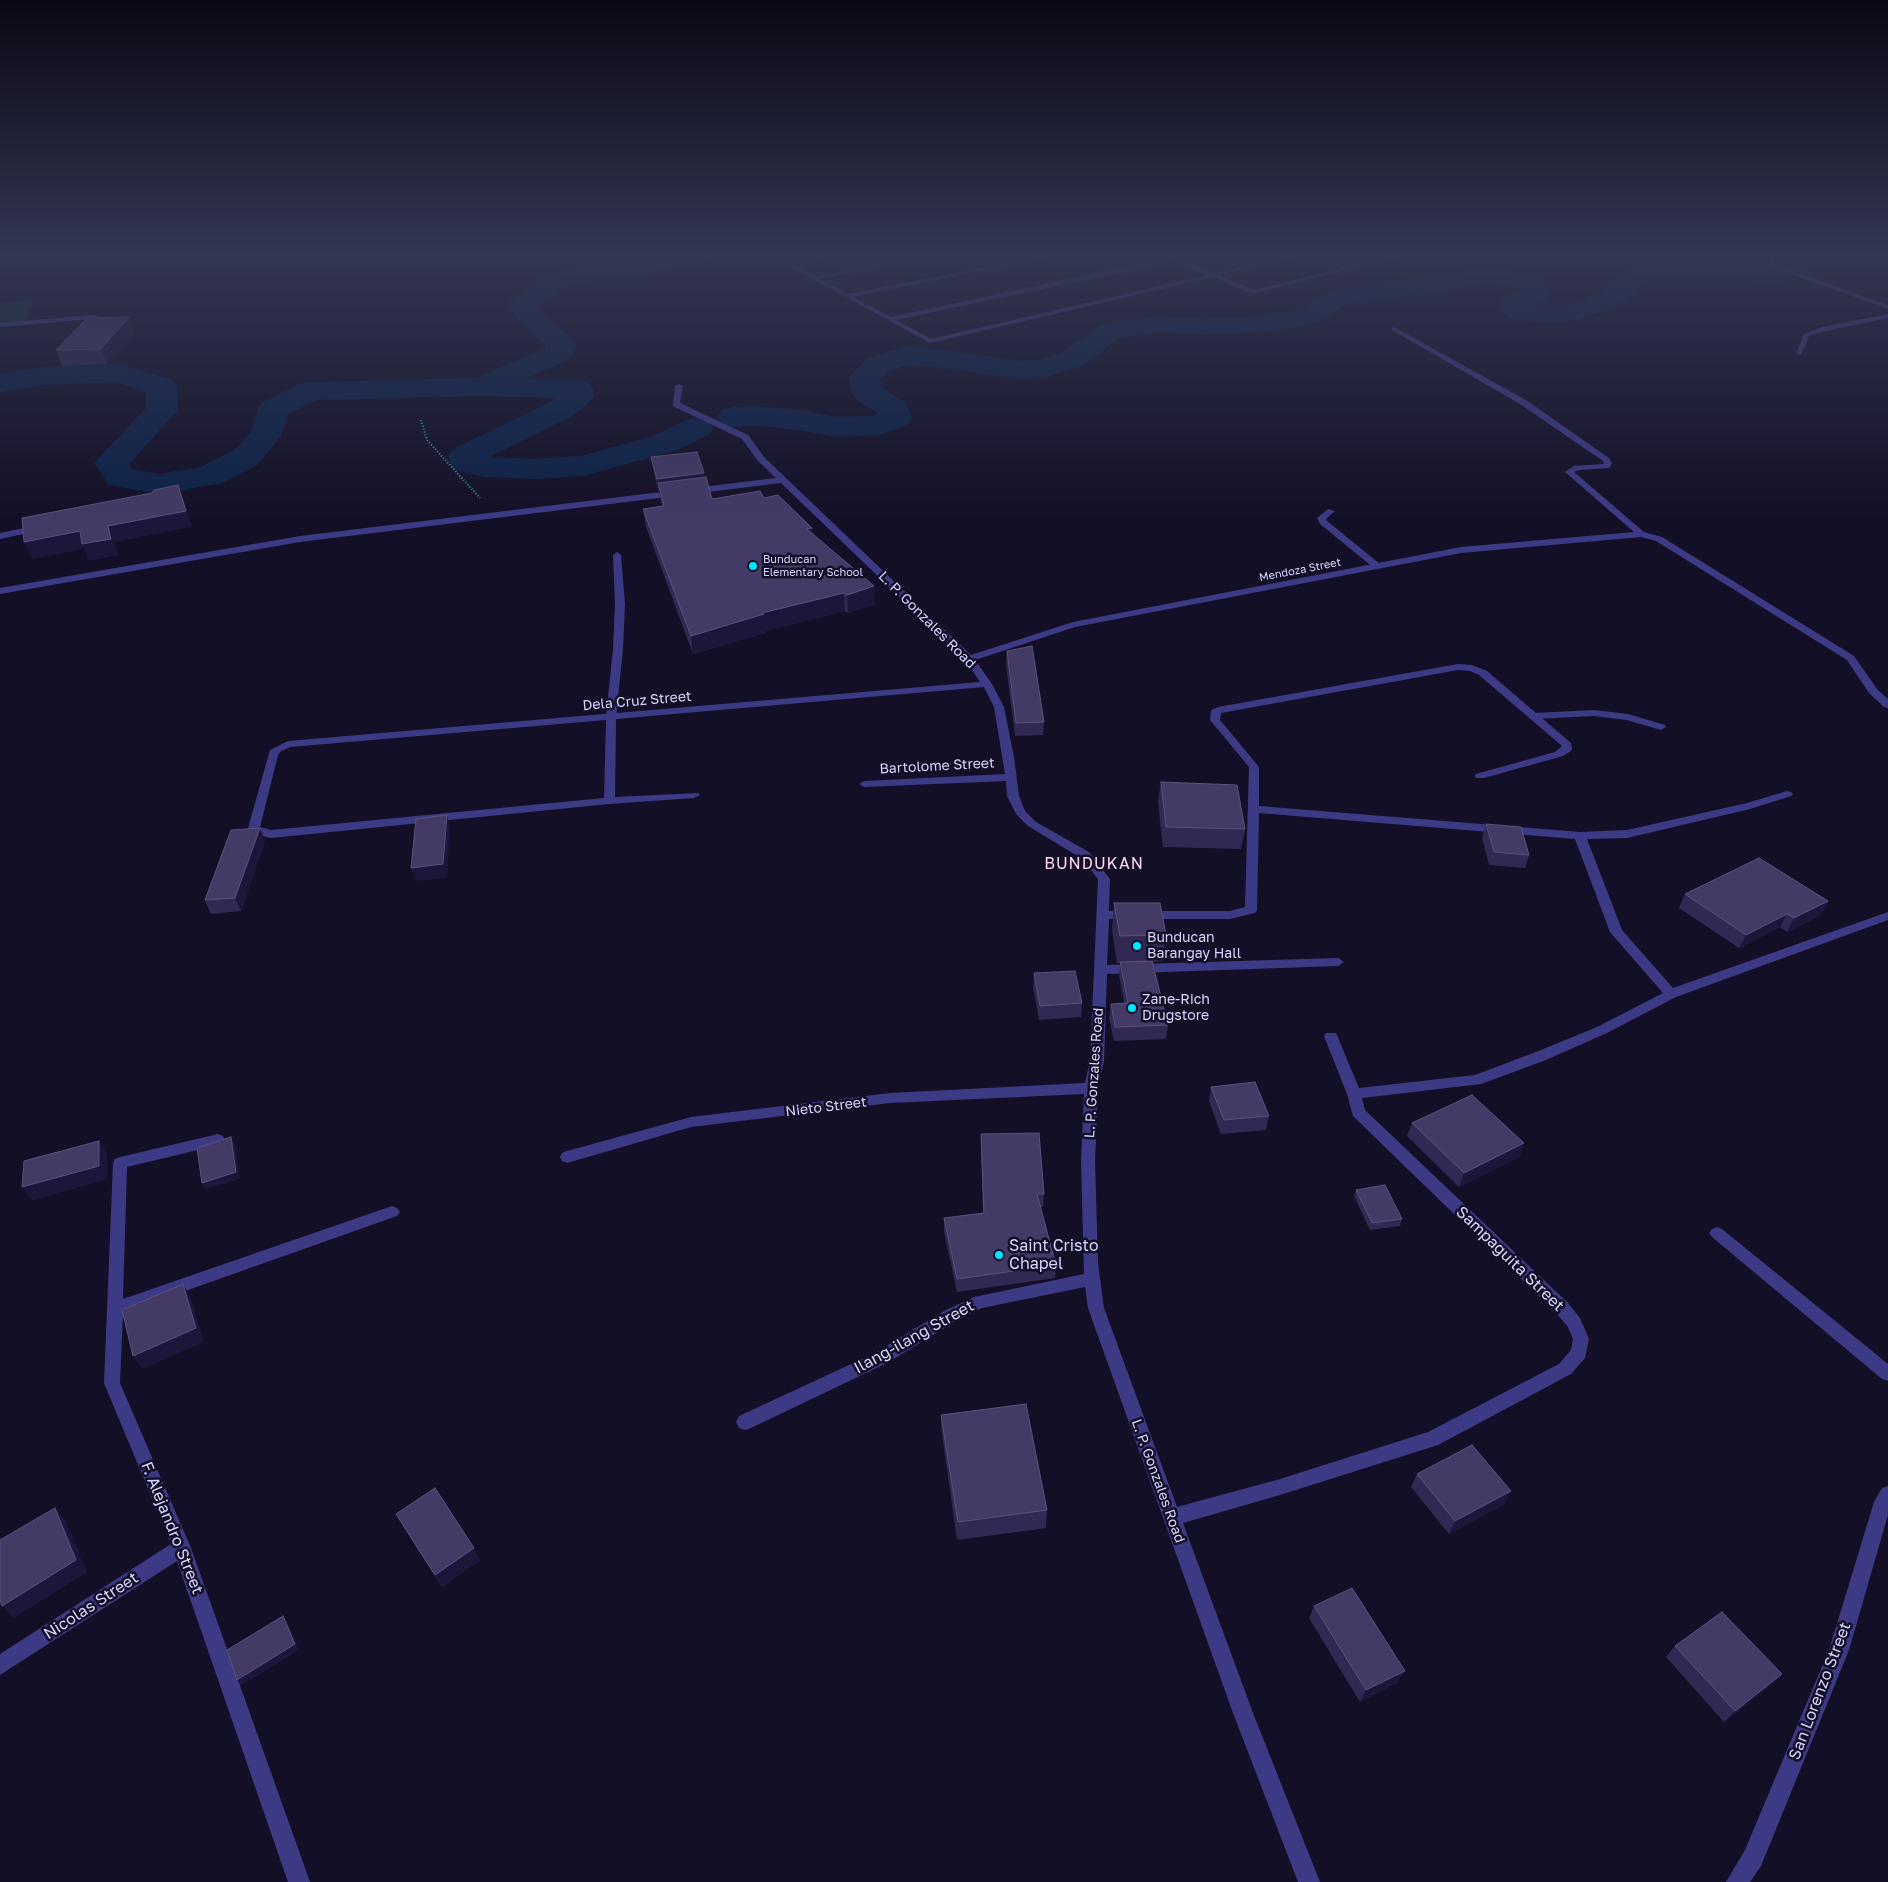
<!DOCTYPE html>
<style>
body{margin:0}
canvas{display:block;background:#130f26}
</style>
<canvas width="1888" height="1882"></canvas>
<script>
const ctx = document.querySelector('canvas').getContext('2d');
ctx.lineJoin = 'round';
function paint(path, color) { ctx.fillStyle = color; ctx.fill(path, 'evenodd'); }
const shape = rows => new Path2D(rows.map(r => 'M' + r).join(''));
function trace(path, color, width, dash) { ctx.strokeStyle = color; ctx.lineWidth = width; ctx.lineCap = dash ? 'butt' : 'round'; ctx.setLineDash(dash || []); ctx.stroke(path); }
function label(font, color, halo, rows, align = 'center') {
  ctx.font = font + ' "Golos Text",sans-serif'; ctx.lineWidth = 5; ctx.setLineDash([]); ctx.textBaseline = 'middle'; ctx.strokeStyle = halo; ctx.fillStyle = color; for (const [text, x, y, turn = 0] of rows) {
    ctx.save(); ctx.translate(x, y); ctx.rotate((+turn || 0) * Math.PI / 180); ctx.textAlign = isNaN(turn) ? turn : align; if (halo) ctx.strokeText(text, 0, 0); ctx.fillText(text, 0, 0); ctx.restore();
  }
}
paint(shape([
 [33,300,26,321,0,324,0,303]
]), '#12302f');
paint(shape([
 [650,256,712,256,708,261,699,264,674,269,604,277,565,287,537,307,549,320,571,337,576,343,573,354,568,360,525,379,578,380,589,382,593,389,594,396,589,403,570,417,489,457,534,459,581,456,653,436,687,420,698,417,709,420,714,427,709,434,677,450,583,476,534,479,486,477,455,470,450,463,448,456,453,449,548,403,555,398,479,396,316,400,288,414,281,436,257,465,222,483,159,494,109,485,94,463,146,408,146,392,116,382,46,385,0,392,0,374,46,367,118,364,173,380,177,387,178,410,129,464,132,469,159,474,201,467,233,451,250,433,258,409,263,402,299,384,310,382,480,378,482,375,545,349,546,345,529,332,507,306,511,300,547,275,603,261,650,256],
 [1792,256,1819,256,1804,274,1774,282,1686,274,1649,280,1620,305,1570,322,1539,323,1508,317,1498,304,1502,298,1523,290,1508,286,1483,285,1348,304,1331,313,1325,321,1265,332,1202,334,1159,332,1118,339,1082,366,1043,378,1019,379,936,367,907,365,888,371,880,379,882,388,904,401,912,418,907,425,879,435,836,437,800,430,756,426,733,427,722,424,717,417,722,410,733,407,756,406,800,410,836,417,874,416,878,413,857,400,852,393,849,377,866,359,905,347,936,349,1019,361,1040,360,1060,354,1099,326,1109,323,1159,316,1202,318,1265,316,1306,308,1311,301,1341,289,1483,269,1509,270,1543,279,1552,294,1548,300,1533,305,1566,306,1600,293,1632,267,1641,265,1686,258,1773,266,1786,262,1792,256]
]), '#0c2248');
trace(shape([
 [421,420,427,440,480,498]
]), '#2fb8b0', 2, [1, 2]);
paint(shape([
 [91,315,104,317,107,320,104,329,99,328,102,321,100,320,91,319,0,327,0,323,91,315],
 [1328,509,1335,511,1326,519,1327,521,1380,564,1380,568,1374,568,1320,524,1317,518,1328,509],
 [617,552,621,555,625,604,623,649,616,717,611,720,606,717,613,649,615,604,613,555,617,552],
 [1594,710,1628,714,1665,725,1666,727,1661,730,1627,720,1594,716,1534,719,1529,716,1534,713,1594,710]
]), '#3d3a85');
paint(shape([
 [821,256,830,256,797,266,815,276,887,263,885,266,820,279,848,294,1043,256,1055,256,853,297,891,317,1174,256,1191,256,1182,259,1214,273,1288,256,1298,256,1220,275,1254,290,1391,256,1401,256,1253,294,1213,277,930,343,789,266,821,256],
 [1175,261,1207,275,931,339,896,320,1175,261],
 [1770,256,1776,256,1774,264,1888,305,1888,309,1768,266,1770,256],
 [1888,314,1888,318,1825,331,1809,336,1801,355,1796,354,1804,334,1823,327,1888,314],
 [1394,327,1526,400,1609,458,1612,464,1609,468,1579,470,1574,472,1644,532,1662,537,1854,656,1877,689,1888,699,1888,708,1884,707,1869,693,1847,660,1656,541,1641,537,1461,553,1075,627,975,660,992,684,1004,707,1014,757,1019,796,1025,811,1036,822,1089,852,1110,879,1109,911,1230,911,1245,907,1249,767,1210,720,1211,710,1218,707,1458,664,1472,665,1487,671,1571,743,1572,749,1571,751,1563,756,1484,778,1476,778,1475,776,1476,774,1555,752,1562,746,1479,675,1470,671,1458,670,1221,713,1220,720,1259,767,1259,806,1580,832,1627,830,1747,803,1787,791,1791,792,1793,794,1791,796,1750,809,1627,838,1587,839,1622,930,1673,988,1888,912,1888,920,1676,997,1607,1033,1546,1060,1481,1084,1362,1098,1365,1110,1568,1303,1580,1318,1589,1339,1585,1358,1571,1374,1438,1445,1280,1495,1183,1523,1253,1713,1320,1882,1298,1882,1233,1713,1088,1308,1085,1287,982,1308,956,1321,887,1363,751,1428,745,1430,739,1428,736,1422,739,1416,875,1353,944,1311,974,1297,1084,1274,1081,1161,1084,1094,890,1103,691,1127,567,1163,562,1161,560,1157,562,1153,567,1151,691,1117,890,1093,1085,1083,1090,1061,1098,879,1081,858,1028,826,1016,814,1007,796,1006,781,864,787,859,784,864,781,1005,774,994,707,984,687,616,719,615,797,698,793,700,795,694,798,609,804,271,838,254,834,248,828,270,750,288,741,980,682,966,661,781,483,300,542,0,594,0,588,300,536,776,478,758,461,742,439,673,406,675,386,679,384,683,386,680,403,748,435,764,457,971,655,1073,622,1461,547,1634,532,1565,472,1574,466,1604,464,1603,461,1520,404,1392,330,1391,329,1394,327],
 [606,720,604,798,271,830,260,827,278,755,280,752,290,747,606,720],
 [1259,813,1575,839,1610,932,1663,993,1597,1027,1536,1052,1475,1075,1359,1088,1336,1033,1326,1033,1324,1036,1347,1094,1353,1116,1556,1313,1568,1327,1573,1339,1571,1350,1559,1364,1428,1432,1280,1479,1177,1507,1104,1308,1098,1263,1095,1161,1098,1088,1104,1061,1107,974,1338,966,1344,962,1338,958,1107,965,1109,919,1230,919,1255,913,1257,910,1259,813],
 [39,525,43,528,42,530,0,539,0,533,39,525],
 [218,1134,223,1136,225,1140,223,1144,127,1167,123,1299,392,1206,397,1208,400,1212,397,1216,123,1313,120,1383,191,1548,310,1882,288,1882,177,1561,0,1675,0,1654,171,1544,104,1383,113,1163,115,1159,120,1157,218,1134],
 [1717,1227,1722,1229,1888,1364,1888,1381,1882,1379,1712,1237,1709,1233,1712,1229,1717,1227],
 [1888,1486,1888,1515,1849,1650,1761,1866,1750,1882,1726,1882,1745,1850,1829,1650,1874,1502,1882,1488,1888,1486]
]), '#3d3a85');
paint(shape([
 [135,332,107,364,62,366,56,350],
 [651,457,704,477,712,499,764,498,812,528,813,534,875,604,848,613,845,611,765,631,766,633,693,654,646,527,643,509,662,507,659,490,658,490,653,468],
 [1007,651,1044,722,1043,735,1015,736,1006,664],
 [1161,782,1245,829,1241,849,1163,847,1158,802],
 [1486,824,1529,855,1525,868,1489,865,1482,838],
 [265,841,241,911,211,914,205,900],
 [1685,894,1828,901,1821,915,1787,932,1780,927,1739,948,1679,908],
 [1114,903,1166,935,1163,961,1153,962,1168,1025,1166,1039,1114,1041,1109,1018,1111,1004,1124,1003,1119,975,1120,963,1117,963,1112,930],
 [1034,973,1082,1003,1081,1017,1039,1020,1033,987],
 [1211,1087,1269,1116,1266,1130,1221,1134,1209,1101],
 [1412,1123,1524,1143,1519,1157,1459,1187,1407,1136],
 [981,1134,1044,1194,1043,1207,1040,1207,1056,1265,1055,1278,957,1292,944,1232,944,1218,983,1213,981,1147],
 [1356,1190,1402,1219,1400,1226,1370,1230,1354,1196],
 [941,1415,1047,1510,1046,1528,957,1540,942,1434],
 [1417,1474,1511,1491,1504,1504,1449,1534,1411,1487],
 [396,1514,480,1560,442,1587,403,1526],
 [1314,1606,1398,1682,1360,1702,1309,1618],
 [1675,1646,1771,1685,1724,1722,1666,1657]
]), '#312854');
paint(shape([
 [129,317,135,332,107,364,101,349],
 [704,473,705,485,658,483,659,490,658,490,657,479],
 [178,485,184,501,192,527,115,542,118,555,89,561,84,549,32,559,24,542,108,526],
 [812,528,813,545,807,529],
 [874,586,875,604,848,613,847,595],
 [844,593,845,611,765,631,766,633,693,654,691,636,762,613],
 [447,815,450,828,447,878,416,881,411,868],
 [260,828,265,841,241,911,235,898],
 [1828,901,1821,915,1787,932,1794,918],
 [1787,914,1780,927,1739,948,1746,935],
 [231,1137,235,1144,240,1179,205,1189,202,1183],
 [99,1141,107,1154,107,1179,32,1201,22,1187],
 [1524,1143,1519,1157,1459,1187,1464,1173],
 [183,1284,191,1298,204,1342,142,1369,133,1356],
 [1511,1491,1504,1504,1449,1534,1455,1521],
 [55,1508,66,1521,87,1572,14,1618,2,1606],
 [474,1548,480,1560,442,1587,435,1575],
 [283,1616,287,1622,299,1650,242,1685,237,1680],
 [1405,1671,1398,1682,1360,1702,1366,1690],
 [1782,1674,1771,1685,1724,1722,1735,1711]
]), '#1d163a');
const building = shape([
 [129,317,101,349,56,350,86,319,129,317],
 [697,452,704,473,657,479,651,457,697,452],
 [706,477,712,499,760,491,764,498,778,495,812,528,807,529,874,586,847,595,844,593,762,613,764,614,691,636,643,509,664,506,658,483,706,477],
 [178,485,186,511,108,526,111,539,82,544,80,531,24,542,22,518,152,493,154,490,178,485],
 [1032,646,1044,722,1016,723,1007,651,1032,646],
 [1161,782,1237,785,1245,829,1166,827,1161,782],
 [447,815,443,864,411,868,416,819,447,815],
 [1486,824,1521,827,1529,855,1494,852,1486,824],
 [260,828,235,898,205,900,231,830,260,828],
 [1759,858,1828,901,1794,918,1787,914,1746,935,1685,894,1759,858],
 [1114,903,1160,903,1166,935,1120,936,1114,903],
 [1152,961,1168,1025,1115,1027,1111,1004,1128,1003,1120,962,1152,961],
 [1075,971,1082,1003,1040,1006,1034,973,1075,971],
 [1255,1082,1269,1116,1224,1120,1211,1087,1255,1082],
 [1472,1095,1524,1143,1464,1173,1412,1123,1472,1095],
 [1039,1133,1044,1194,1037,1194,1056,1265,957,1279,944,1218,984,1213,981,1134,1039,1133],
 [231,1137,236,1172,202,1183,197,1148,231,1137],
 [99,1141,99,1166,22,1187,24,1161,99,1141],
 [1385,1185,1402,1219,1372,1223,1356,1190,1385,1185],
 [183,1284,196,1328,133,1356,122,1310,183,1284],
 [1026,1404,1047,1510,958,1522,941,1415,1026,1404],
 [1472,1445,1511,1491,1455,1521,1417,1474,1472,1445],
 [435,1488,474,1548,435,1575,396,1514,435,1488],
 [55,1508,76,1560,2,1606,0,1600,0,1540,55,1508],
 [1352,1588,1405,1671,1366,1690,1314,1606,1352,1588],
 [1722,1612,1782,1674,1735,1711,1675,1646,1722,1612],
 [283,1616,295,1644,237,1680,227,1650,283,1616]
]);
paint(building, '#433a66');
trace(building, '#5a527e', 1);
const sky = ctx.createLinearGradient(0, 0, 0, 519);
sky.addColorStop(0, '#0a0815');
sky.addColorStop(0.49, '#333752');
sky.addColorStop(1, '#33375200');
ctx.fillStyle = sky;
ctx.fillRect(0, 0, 1888, 519);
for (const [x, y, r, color] of [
 [753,566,5,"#00e5ff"],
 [1137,946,5,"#00e5ff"],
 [1132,1008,5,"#00e5ff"],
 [999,1255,5,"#00e5ff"]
]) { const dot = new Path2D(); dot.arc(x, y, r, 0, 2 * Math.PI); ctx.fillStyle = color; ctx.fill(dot); trace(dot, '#130f26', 2); }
label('11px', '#d9d4ff', '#130f26', [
 ["Bunducan",763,560],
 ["Elementary School",763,573]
], 'left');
label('11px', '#d9d4ff', '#130f26', [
 ["Mendoza Street",1300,570,-11]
]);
label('14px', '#d9d4ff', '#130f26', [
 ["L. P. Gonzales Road",927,620,45],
 ["Dela Cruz Street",637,701,-5],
 ["Bartolome Street",937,766,-3],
 ["L. P. Gonzales Road",1094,1073,-86],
 ["Nieto Street",826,1107,-7],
 ["L. P. Gonzales Road",1158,1481,70]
]);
label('14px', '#d9d4ff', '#130f26', [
 ["Bunducan",1147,938],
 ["Barangay Hall",1147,954],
 ["Zane-Rich",1142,1000],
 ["Drugstore",1142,1016]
], 'left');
ctx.letterSpacing = '1px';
label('16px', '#ffd6f0', '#130f26', [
 ["BUNDUKAN",1094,864]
]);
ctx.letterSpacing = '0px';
label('16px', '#d9d4ff', '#130f26', [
 ["Saint Cristo",1009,1246],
 ["Chapel",1009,1264]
], 'left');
label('16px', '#d9d4ff', '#130f26', [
 ["Sampaguita Street",1510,1259,44],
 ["Ilang-ilang Street",914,1337,-29],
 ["F. Alejandro Street",172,1528,68],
 ["Nicolas Street",91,1606,-33],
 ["San Lorenzo Street",1820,1691,-69]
]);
</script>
